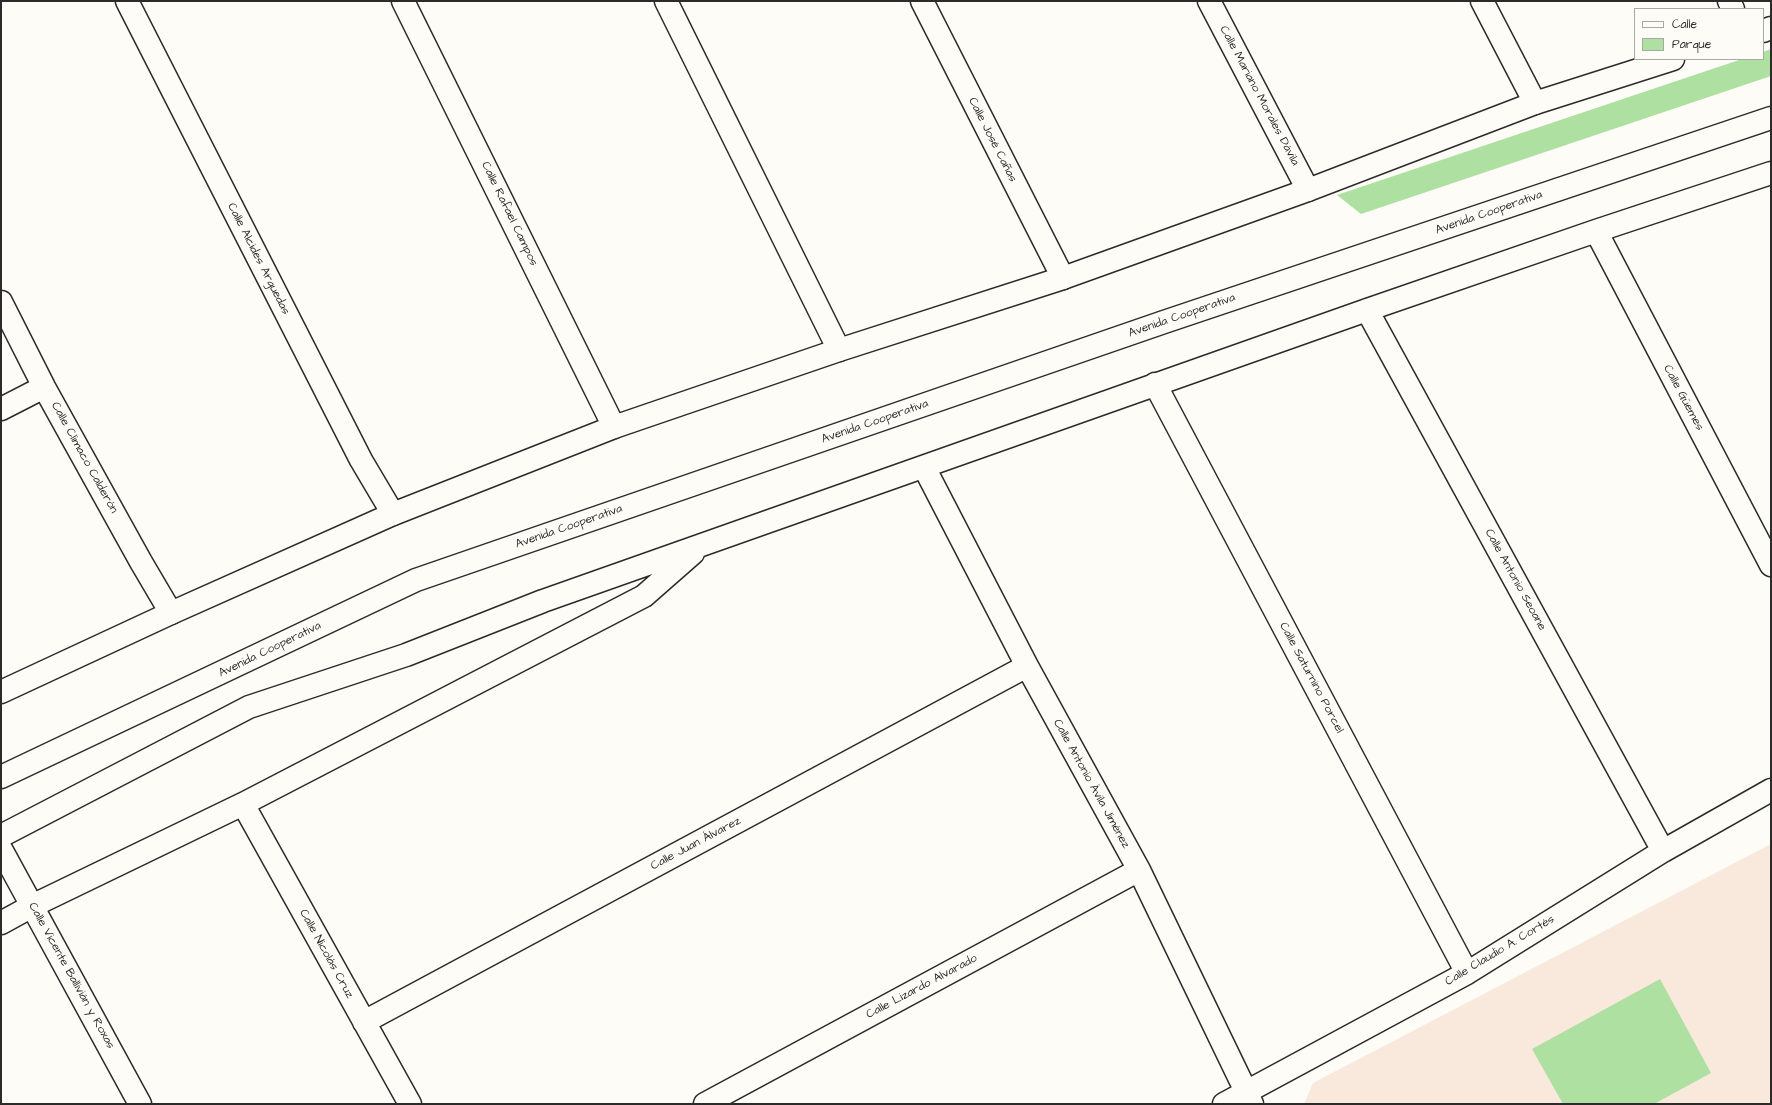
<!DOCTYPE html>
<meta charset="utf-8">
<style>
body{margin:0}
#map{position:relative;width:1772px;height:1105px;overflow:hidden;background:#fdfcf7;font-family:"Architects Daughter",sans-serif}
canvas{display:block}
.frame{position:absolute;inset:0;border:2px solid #2b2b2b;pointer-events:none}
.legend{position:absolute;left:1634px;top:8px;width:130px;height:52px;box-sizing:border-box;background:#fdfcf7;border:1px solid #a9a8a5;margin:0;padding:5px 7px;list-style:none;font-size:12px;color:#2b2b2b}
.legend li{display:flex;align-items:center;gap:8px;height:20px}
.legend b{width:20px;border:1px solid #a9a8a5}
</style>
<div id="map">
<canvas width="1772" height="1105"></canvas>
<div class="frame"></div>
<ul class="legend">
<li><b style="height:5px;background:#fdfcf7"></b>Calle</li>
<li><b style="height:11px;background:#aee0a1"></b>Parque</li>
</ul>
</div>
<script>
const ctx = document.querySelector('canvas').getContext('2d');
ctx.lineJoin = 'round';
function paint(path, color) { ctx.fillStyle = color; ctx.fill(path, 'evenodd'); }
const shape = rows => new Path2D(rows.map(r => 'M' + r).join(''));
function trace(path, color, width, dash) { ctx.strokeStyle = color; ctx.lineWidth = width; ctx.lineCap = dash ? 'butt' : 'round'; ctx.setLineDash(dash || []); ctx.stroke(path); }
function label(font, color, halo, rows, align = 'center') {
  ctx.font = font + ' "Architects Daughter",sans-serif'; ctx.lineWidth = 3; ctx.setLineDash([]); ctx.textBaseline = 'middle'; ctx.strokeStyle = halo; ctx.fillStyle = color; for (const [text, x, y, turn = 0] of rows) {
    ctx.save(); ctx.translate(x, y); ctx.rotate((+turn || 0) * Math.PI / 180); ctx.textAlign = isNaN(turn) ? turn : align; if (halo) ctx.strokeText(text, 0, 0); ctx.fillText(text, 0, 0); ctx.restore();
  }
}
paint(shape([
 [1771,844,1771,1104,1304,1104,1313,1083]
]), '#f8e9dc');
paint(shape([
 [1771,49,1771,76,1361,214,1337,195,1742,59,1763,59,1763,52],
 [1660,979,1711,1073,1654,1104,1563,1104,1532,1049]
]), '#aee0a1');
const street = shape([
 [127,1,361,460,393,514],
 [403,1,614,427],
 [666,1,839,350],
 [922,1,1063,278],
 [1209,1,1308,190],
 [1482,1,1535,103],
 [1729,1,1733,9],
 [1596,231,1771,565],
 [1,302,44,387,141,562,171,613],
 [1367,310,1663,851],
 [1155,384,1467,973],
 [1,409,44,387],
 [924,467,1027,666,1139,870,1252,1104],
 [243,804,410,1104],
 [1,836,249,707,406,655,543,601,1367,310,1596,231,1771,173],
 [1,923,32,906,243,804,644,596,693,553],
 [364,1022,1027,666],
 [705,1104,1139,870],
 [1224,1104,1467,973,1663,851,1771,790]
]);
const secondary = shape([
 [1763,31,1771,28],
 [1,692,171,613,393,514,614,427,839,350,1063,278,1308,190,1535,103,1673,59],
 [1,777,416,580,1164,322,1771,118],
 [1,849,140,1104]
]);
trace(street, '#2b2b2b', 25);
trace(secondary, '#2b2b2b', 25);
trace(street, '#fdfcf7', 22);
trace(secondary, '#fdfcf7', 22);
label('12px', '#2b2b2b', '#fdfcf7', [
 ["Calle Mariano Morales Dávila",1259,96,62],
 ["Calle José Cañas",992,140,63],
 ["Avenida Cooperativa",1489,213,-19],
 ["Calle Rafael Campos",509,214,64],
 ["Calle Alcides Arguedas",258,259,63],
 ["Avenida Cooperativa",1182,316,-19],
 ["Calle Güemes",1683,398,62],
 ["Avenida Cooperativa",875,422,-19],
 ["Calle Climaco Calderón",84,458,61],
 ["Avenida Cooperativa",569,527,-19],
 ["Calle Antonio Seoane",1515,580,61],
 ["Avenida Cooperativa",270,650,-26],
 ["Calle Saturnino Porcel",1311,678,62],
 ["Calle Antonio Ávila Jiménez",1091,784,61],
 ["Calle Juan Álvarez",696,844,-28],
 ["Calle Claudio A. Cortés",1500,951,-31],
 ["Calle Nicolás Cruz",326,954,61],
 ["Calle Vicente Ballivián y Roxas",71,976,61],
 ["Calle Lizardo Alvarado",922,987,-28]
]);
</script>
